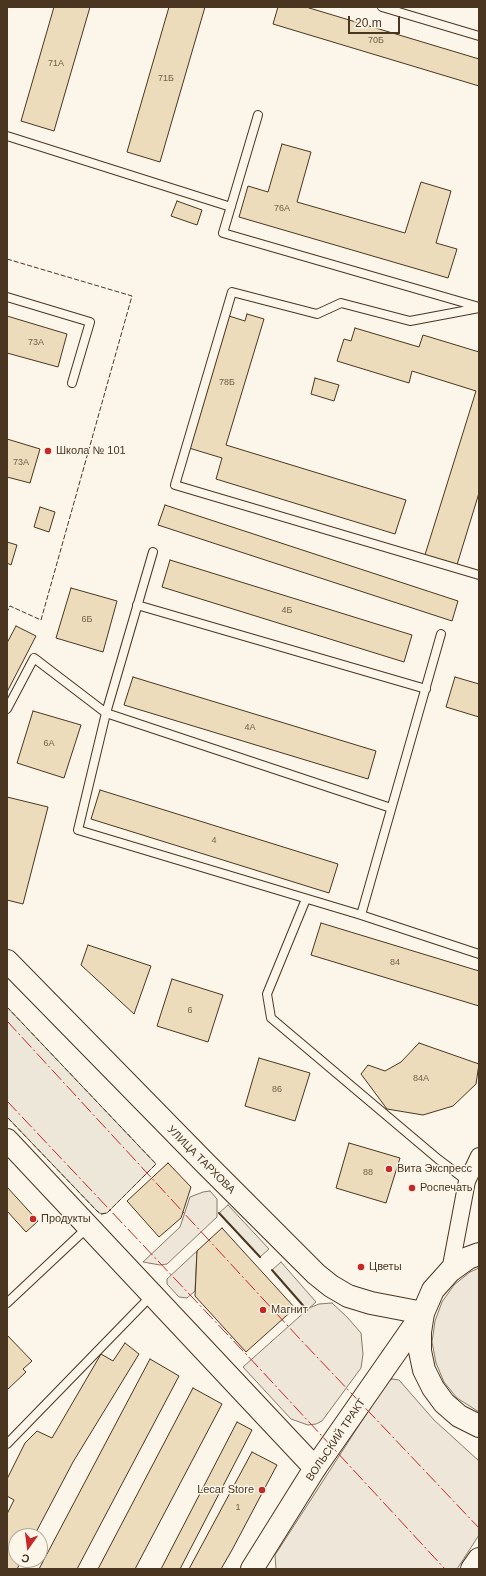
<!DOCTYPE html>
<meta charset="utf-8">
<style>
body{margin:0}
#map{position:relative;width:486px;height:1576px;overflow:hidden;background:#fbf6e9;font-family:Arial,sans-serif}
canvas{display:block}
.frame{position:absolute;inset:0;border:8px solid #4a3520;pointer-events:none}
.north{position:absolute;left:8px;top:1528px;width:40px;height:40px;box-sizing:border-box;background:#fbf6e9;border:1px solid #b4a999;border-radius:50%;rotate:194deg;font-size:11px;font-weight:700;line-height:16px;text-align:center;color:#4a3520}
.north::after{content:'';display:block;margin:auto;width:14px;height:18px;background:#c62828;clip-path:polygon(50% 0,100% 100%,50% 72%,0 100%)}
.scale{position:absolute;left:348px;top:16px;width:52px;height:18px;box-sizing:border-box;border:2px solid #4a3520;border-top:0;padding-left:5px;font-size:12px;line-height:14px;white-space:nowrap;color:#4a3520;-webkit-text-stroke:3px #fbf6e9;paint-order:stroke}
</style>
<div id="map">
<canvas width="486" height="1576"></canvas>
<div class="frame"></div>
<div class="north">С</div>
<div class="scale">20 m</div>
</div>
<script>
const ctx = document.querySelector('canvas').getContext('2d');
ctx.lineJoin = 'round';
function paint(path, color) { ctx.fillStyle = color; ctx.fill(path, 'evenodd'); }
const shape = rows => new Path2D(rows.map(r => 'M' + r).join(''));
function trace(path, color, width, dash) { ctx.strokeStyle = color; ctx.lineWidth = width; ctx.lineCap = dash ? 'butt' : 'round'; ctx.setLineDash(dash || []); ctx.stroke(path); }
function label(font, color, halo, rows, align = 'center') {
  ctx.font = font + ' Arial,sans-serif'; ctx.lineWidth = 3; ctx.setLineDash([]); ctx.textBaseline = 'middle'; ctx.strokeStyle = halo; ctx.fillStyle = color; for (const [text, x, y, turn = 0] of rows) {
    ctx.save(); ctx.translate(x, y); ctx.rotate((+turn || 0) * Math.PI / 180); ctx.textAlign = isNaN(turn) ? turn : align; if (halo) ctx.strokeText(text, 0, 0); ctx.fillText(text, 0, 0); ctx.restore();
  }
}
const green = shape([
 [210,1191,217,1199,217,1217,167,1264,160,1265,143,1262,180,1227,190,1197,203,1192,210,1191],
 [197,1251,195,1291,187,1298,179,1297,167,1284,167,1279,197,1251],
 [479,1268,479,1412,457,1398,444,1382,436,1363,432,1342,435,1321,442,1302,454,1285,470,1272,479,1268],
 [332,1303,347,1317,361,1333,363,1354,361,1368,322,1421,316,1424,308,1425,291,1419,243,1367,309,1308,319,1304,332,1303],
 [392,1379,399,1380,434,1420,479,1461,479,1535,457,1569,276,1569,275,1555,387,1382,392,1379]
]);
paint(green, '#ede6d9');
trace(green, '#887966', 1);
const parking = shape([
 [7,1007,156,1164,107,1213,101,1214,97,1211,7,1117,7,1007],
 [228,1205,269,1249,260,1257,219,1213,228,1205],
 [281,1262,316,1302,307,1310,272,1270,281,1262]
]);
paint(parking, '#ede7d9');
trace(parking, '#887966', 1);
const building = shape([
 [54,7,90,7,54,131,21,121,54,7],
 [169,7,205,7,160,162,127,152,169,7],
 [278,7,306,7,479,59,479,86,273,24,278,7],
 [282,144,311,152,297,202,405,233,421,182,451,191,436,243,457,249,448,278,239,217,248,186,268,192,282,144],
 [177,201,202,210,197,225,171,216,177,201],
 [247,314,264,319,226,445,406,500,395,534,216,479,222,458,189,448,229,316,245,321,247,314],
 [7,316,67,334,58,367,7,353,7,316],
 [355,328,419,347,423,335,479,352,479,493,456,568,424,558,476,391,412,371,409,383,337,361,344,339,351,341,355,328],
 [315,378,339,385,334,401,311,394,315,378],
 [7,439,40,449,30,483,7,477,7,439],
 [165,505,458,601,452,621,158,525,165,505],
 [40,507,55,512,49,532,34,527,40,507],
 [7,542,17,545,11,565,7,563,7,542],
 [170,560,412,635,404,662,162,587,170,560],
 [71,588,117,601,103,652,56,638,71,588],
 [16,626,36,636,7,692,7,643,16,626],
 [133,677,376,751,368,779,124,705,133,677],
 [455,677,479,684,479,717,446,707,455,677],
 [33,711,81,725,64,778,17,763,33,711],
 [100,790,338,864,329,893,91,819,100,790],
 [7,797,48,807,23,904,7,900,7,797],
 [321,923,479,971,479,1006,311,955,321,923],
 [88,945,151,966,134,1014,81,965,88,945],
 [172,979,223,995,208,1042,157,1026,172,979],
 [419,1043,479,1064,476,1084,453,1106,423,1115,387,1109,361,1074,368,1065,385,1071,401,1062,419,1043],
 [259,1058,310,1073,295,1121,245,1106,259,1058],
 [349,1143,400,1158,386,1203,336,1188,349,1143],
 [168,1163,191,1187,181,1218,159,1237,127,1201,168,1163],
 [7,1187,38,1221,26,1232,7,1211,7,1187],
 [222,1228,295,1308,246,1352,195,1296,197,1251,222,1228],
 [7,1335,32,1361,23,1369,26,1372,7,1390,7,1335],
 [125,1343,139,1354,73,1462,34,1536,16,1536,16,1560,22,1560,17,1569,7,1569,7,1514,14,1500,7,1496,7,1479,25,1443,37,1431,52,1438,101,1354,113,1361,125,1343],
 [150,1359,179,1376,77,1569,39,1569,150,1359],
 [193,1388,222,1404,135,1569,98,1569,193,1388],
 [237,1422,252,1430,180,1569,161,1569,237,1422],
 [252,1452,277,1465,232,1550,221,1569,189,1569,252,1452]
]);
paint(building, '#ecdcbc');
trace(building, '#4a3520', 1);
const lane = shape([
 [382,7,479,36],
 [258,115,223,233,479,307],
 [7,136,231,207],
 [7,297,90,322,72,383],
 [479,308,410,321,341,303,317,314,232,292,175,485,479,575],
 [153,552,106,713,78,830,361,915,479,954],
 [137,605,426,689],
 [7,709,34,658,106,713,391,808],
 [306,899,267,994,271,1018,438,1159,467,1181],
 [361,915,441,634],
 [7,1303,88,1227],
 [7,1444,151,1296]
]);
const street = shape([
 [450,1271,467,1181,479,1156]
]);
const secondary = shape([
 [7,961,205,1163,316,1274,331,1286,348,1296,371,1303,423,1313],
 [7,1140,315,1468]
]);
const primary = shape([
 [479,1254,468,1258,450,1271,433,1290,423,1313,420,1332,420,1351,424,1370,433,1388,444,1403,459,1416,479,1426],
 [252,1569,315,1468,423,1313],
 [472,1569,479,1559]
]);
trace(lane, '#4a3520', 10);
trace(street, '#4a3520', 18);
trace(secondary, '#4a3520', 24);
trace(primary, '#4a3520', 24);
trace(lane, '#fbf6e9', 8);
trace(street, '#fbf6e9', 16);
trace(secondary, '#fbf6e9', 22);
trace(primary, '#fbf6e9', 22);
trace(shape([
 [7,259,132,296,41,620,10,606,7,612],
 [7,1007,156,1164,107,1213,101,1214,97,1211,7,1117]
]), '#4a3520', 1, [5, 2]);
trace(shape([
 [219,1213,260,1257],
 [272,1270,307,1310]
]), '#4a3520', 2);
trace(shape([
 [7,1021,299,1338,479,1528],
 [7,1101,260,1369,445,1569]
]), '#c62828', 1, [14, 3, 2, 3]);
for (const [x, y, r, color] of [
 [48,451,4,"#c62828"],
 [389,1169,4,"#c62828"],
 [412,1188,4,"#c62828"],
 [33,1219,4,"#c62828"],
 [361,1267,4,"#c62828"],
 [263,1310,4,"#c62828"],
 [262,1490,4,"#c62828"]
]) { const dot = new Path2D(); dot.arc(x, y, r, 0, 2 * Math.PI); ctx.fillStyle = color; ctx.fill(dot); trace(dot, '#fbf6e9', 1.5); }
label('9px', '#725f47', null, [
 ["70Б",376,41],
 ["71А",56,64],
 ["71Б",166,79],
 ["76А",282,209],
 ["73А",36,343],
 ["78Б",227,383],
 ["73А",21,463],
 ["4Б",287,611],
 ["6Б",87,620],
 ["4А",250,728],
 ["6А",49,744],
 ["4",214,841],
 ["84",395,963],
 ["6",190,1011],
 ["84А",421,1079],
 ["86",277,1090],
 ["88",368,1173],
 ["1",238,1508]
]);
label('11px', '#4a3520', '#fbf6e9', [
 ["Школа № 101",56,451],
 ["Вита Экспресс",397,1169],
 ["Роспечать",420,1188],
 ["Продукты",41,1219],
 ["Цветы",369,1267],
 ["Магнит",271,1310],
 ["Lecar Store",254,1490,"right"]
], 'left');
label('11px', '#4a3520', '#fbf6e9', [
 ["УЛИЦА ТАРХОВА",201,1160,45],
 ["ВОЛЬСКИЙ ТРАКТ",336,1440,-56]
]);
</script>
